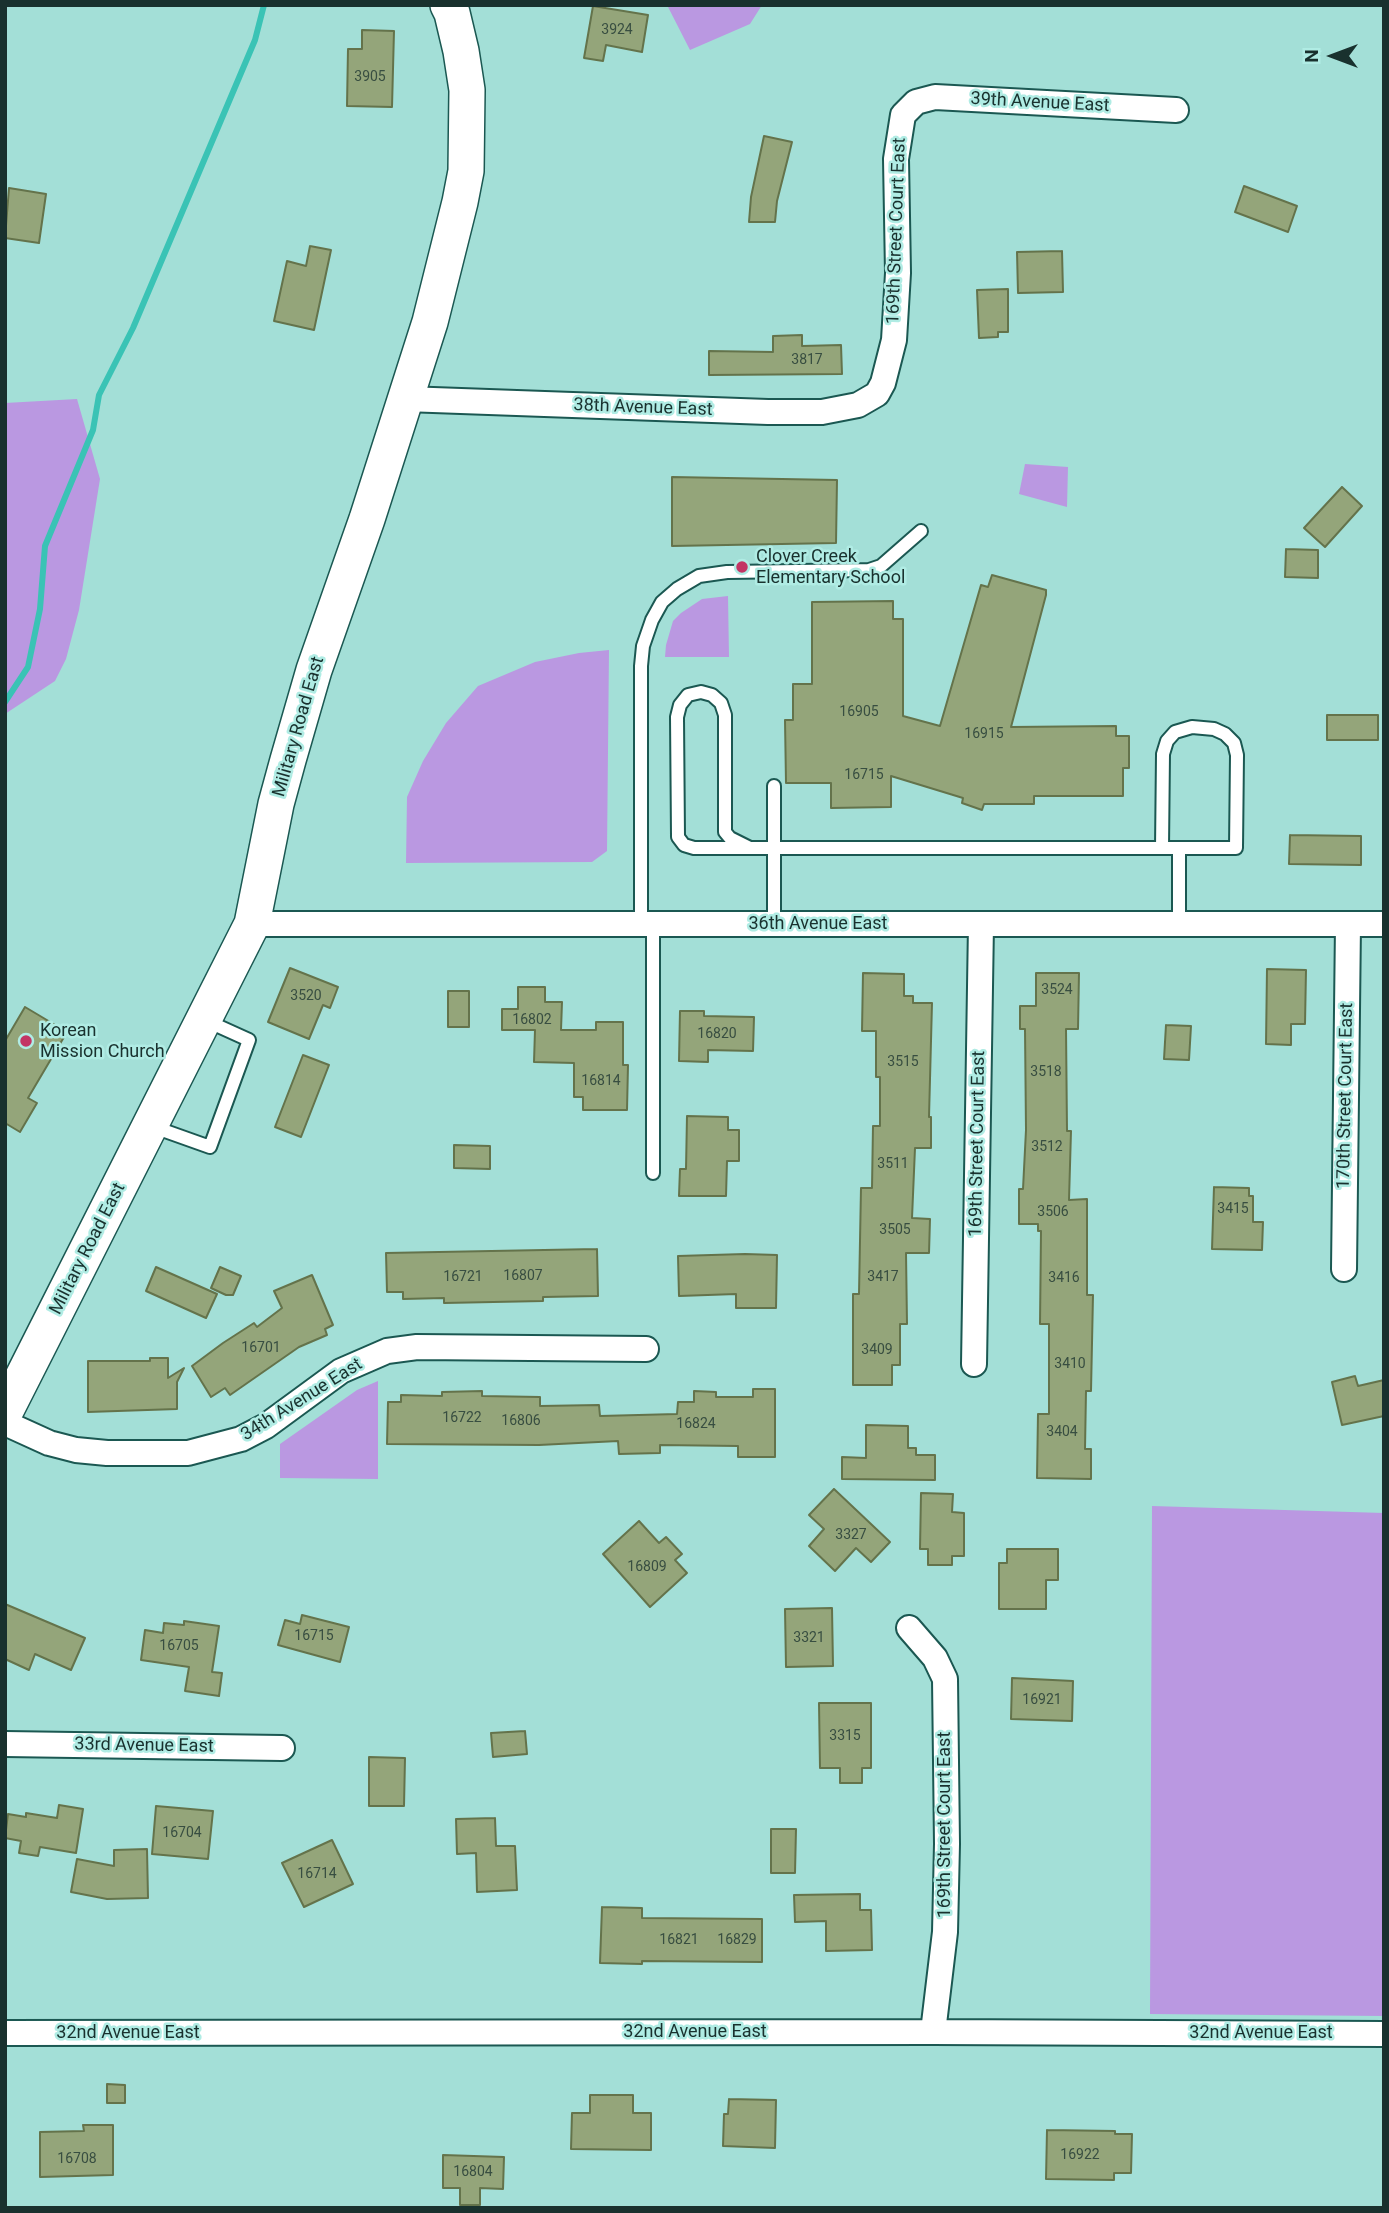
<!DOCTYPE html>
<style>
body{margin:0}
#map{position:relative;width:1389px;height:2213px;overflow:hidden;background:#a3dfd7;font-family:Roboto,sans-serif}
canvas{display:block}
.frame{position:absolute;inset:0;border:7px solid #19312e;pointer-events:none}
.north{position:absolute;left:1298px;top:21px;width:70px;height:70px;-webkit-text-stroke:5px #b0ece4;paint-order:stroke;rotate:270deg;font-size:19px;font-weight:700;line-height:28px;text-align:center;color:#19312e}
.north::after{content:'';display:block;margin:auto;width:24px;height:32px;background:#19312e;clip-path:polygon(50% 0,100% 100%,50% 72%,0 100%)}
</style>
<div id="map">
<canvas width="1389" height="2213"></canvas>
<div class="frame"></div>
<div class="north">N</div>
</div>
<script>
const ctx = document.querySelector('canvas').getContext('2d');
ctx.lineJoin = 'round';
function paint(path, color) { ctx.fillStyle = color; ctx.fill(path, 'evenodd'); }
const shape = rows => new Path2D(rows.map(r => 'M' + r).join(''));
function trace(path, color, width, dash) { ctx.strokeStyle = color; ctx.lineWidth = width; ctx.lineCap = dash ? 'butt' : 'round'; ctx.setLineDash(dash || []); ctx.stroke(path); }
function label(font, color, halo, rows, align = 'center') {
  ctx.font = font + ' Roboto,sans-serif'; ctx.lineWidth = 5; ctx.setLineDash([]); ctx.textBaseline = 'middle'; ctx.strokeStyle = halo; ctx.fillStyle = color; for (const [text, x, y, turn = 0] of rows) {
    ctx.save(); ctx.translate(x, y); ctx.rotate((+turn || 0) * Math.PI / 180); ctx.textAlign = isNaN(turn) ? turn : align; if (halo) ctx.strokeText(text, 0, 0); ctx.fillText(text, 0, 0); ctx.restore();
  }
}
paint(shape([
 [667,5,762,5,750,24,690,50],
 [77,399,100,479,79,610,66,659,55,681,5,714,5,403],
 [1025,464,1068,467,1067,507,1019,494],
 [728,596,729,657,665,657,666,645,673,621,681,613,702,599],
 [609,650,607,851,592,862,406,863,407,797,423,761,446,723,478,686,535,662,579,653],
 [378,1381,378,1479,280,1478,280,1444,357,1390],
 [1152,1506,1384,1513,1384,2016,1150,2014]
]), '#ba98e1');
trace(shape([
 [5,702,28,667,40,609,45,546,93,430,99,395,133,328,255,40,264,5]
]), '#3ac3b5', 6);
const building = shape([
 [593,6,648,15,642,52,606,45,603,61,584,58,593,6],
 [362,30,394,31,392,107,347,106,348,49,362,49,362,30],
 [764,136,792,142,777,201,775,222,749,222,751,197,764,136],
 [1244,186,1297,206,1288,232,1235,212,1244,186],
 [9,188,46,194,39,243,5,238,9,188],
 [310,246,331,250,314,330,274,321,287,261,306,266,310,246],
 [1062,251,1063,292,1018,293,1017,252,1062,251],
 [1008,289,1008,332,998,332,998,337,979,338,977,290,1008,289],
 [802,335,802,346,841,345,842,374,709,375,709,351,773,352,773,336,802,335],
 [672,477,837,480,836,543,672,546,672,477],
 [1342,487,1362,506,1325,547,1304,528,1342,487],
 [1286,549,1318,550,1318,578,1285,577,1286,549],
 [992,575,1046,590,1046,595,1011,727,1116,726,1116,736,1129,736,1129,768,1123,768,1123,796,1034,796,1034,804,984,804,982,810,962,803,963,798,891,776,891,807,831,808,831,783,786,783,785,720,793,720,793,684,812,684,812,602,893,601,893,619,903,619,903,716,940,726,981,585,988,587,992,575],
 [1327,715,1378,715,1378,740,1327,740,1327,715],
 [1290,835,1361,836,1361,865,1289,864,1290,835],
 [290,968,338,987,330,1008,323,1005,309,1039,268,1022,290,968],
 [1267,969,1306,970,1305,1024,1291,1024,1291,1045,1266,1044,1267,969],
 [863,973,904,974,904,996,913,996,913,1003,932,1003,929,1117,931,1117,931,1148,915,1148,912,1218,930,1219,929,1253,906,1253,907,1324,900,1324,900,1365,892,1365,892,1385,853,1385,853,1294,859,1294,861,1188,872,1188,873,1126,880,1126,880,1077,876,1077,876,1031,862,1031,863,973],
 [1036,973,1079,973,1078,1029,1066,1029,1067,1131,1071,1131,1069,1200,1087,1199,1087,1295,1093,1295,1091,1391,1086,1391,1085,1449,1091,1449,1091,1479,1037,1478,1038,1414,1049,1414,1049,1324,1040,1324,1041,1231,1038,1231,1038,1224,1019,1224,1019,1189,1023,1189,1026,1130,1025,1029,1020,1029,1020,1006,1036,1006,1036,973],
 [518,987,545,987,545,1002,562,1002,561,1030,596,1030,596,1022,623,1022,623,1065,628,1065,627,1110,583,1110,583,1097,574,1097,574,1063,534,1062,535,1030,502,1030,502,1009,518,1009,518,987],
 [448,991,469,991,469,1027,448,1027,448,991],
 [25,1007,67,1032,28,1098,37,1103,20,1132,5,1123,5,1041,25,1007],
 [680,1011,704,1011,704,1016,754,1017,753,1051,708,1050,708,1062,679,1061,680,1011],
 [1166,1025,1191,1026,1189,1060,1164,1059,1166,1025],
 [303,1055,329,1065,301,1137,275,1127,303,1055],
 [687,1116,728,1117,728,1130,739,1130,739,1161,727,1161,726,1196,679,1196,680,1169,686,1169,687,1116],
 [454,1145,490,1146,490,1169,454,1168,454,1145],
 [1214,1187,1249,1188,1249,1196,1253,1196,1253,1222,1263,1222,1262,1250,1212,1249,1214,1187],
 [597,1249,598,1296,543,1297,543,1301,444,1303,444,1298,403,1299,403,1292,387,1292,386,1253,597,1249],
 [745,1254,777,1255,776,1308,736,1308,736,1294,679,1296,678,1256,745,1254],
 [156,1267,217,1294,206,1318,146,1291,156,1267],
 [220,1267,241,1276,233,1295,226,1295,211,1288,220,1267],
 [312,1275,333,1325,325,1329,327,1335,299,1347,230,1395,225,1388,211,1397,192,1366,223,1343,254,1323,257,1327,282,1308,274,1291,312,1275],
 [150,1358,168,1358,168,1378,184,1368,177,1382,177,1409,88,1412,88,1361,150,1361,150,1358],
 [1355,1376,1358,1386,1384,1380,1384,1416,1342,1425,1332,1382,1355,1376],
 [753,1389,775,1389,775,1457,738,1457,738,1446,660,1445,660,1453,619,1454,618,1441,539,1445,387,1444,388,1402,401,1402,401,1395,442,1396,442,1392,482,1391,482,1396,540,1397,540,1406,599,1405,600,1416,677,1414,678,1402,694,1402,694,1391,716,1392,716,1397,753,1397,753,1389],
 [866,1425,908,1426,908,1448,916,1448,916,1455,935,1455,935,1480,842,1479,842,1457,866,1458,866,1425],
 [834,1489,890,1542,871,1562,856,1548,835,1571,809,1546,824,1529,809,1515,834,1489],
 [921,1493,953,1494,952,1512,964,1513,964,1556,952,1556,952,1565,928,1565,928,1549,920,1549,921,1493],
 [639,1521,659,1543,666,1537,682,1554,675,1560,687,1573,650,1607,603,1554,639,1521],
 [1007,1549,1058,1549,1058,1580,1046,1580,1046,1609,999,1609,999,1563,1007,1563,1007,1549],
 [5,1604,85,1638,71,1670,35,1654,29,1670,5,1659,5,1604],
 [832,1608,833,1666,786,1667,785,1609,832,1608],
 [302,1615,349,1627,340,1662,278,1645,285,1620,300,1624,302,1615],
 [184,1621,219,1626,212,1672,222,1673,219,1696,185,1691,189,1667,141,1660,145,1630,163,1633,164,1623,184,1625,184,1621],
 [1012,1678,1073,1681,1072,1721,1011,1719,1012,1678],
 [819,1703,871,1703,871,1768,862,1768,862,1783,840,1783,840,1768,820,1768,819,1703],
 [525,1731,527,1754,493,1757,491,1733,525,1731],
 [369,1757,405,1758,404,1806,369,1806,369,1757],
 [59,1805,83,1809,76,1853,40,1847,38,1856,19,1853,21,1841,5,1838,8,1814,26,1817,26,1813,57,1818,59,1805],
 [156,1806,213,1811,208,1859,152,1854,156,1806],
 [495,1818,496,1846,515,1846,517,1890,477,1892,476,1853,457,1854,456,1819,495,1818],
 [771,1829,796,1829,795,1873,771,1873,771,1829],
 [332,1840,353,1884,304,1907,282,1863,332,1840],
 [147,1849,148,1898,107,1899,71,1892,77,1859,114,1866,114,1850,147,1849],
 [860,1894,860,1910,871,1910,872,1950,826,1951,826,1921,795,1922,794,1895,860,1894],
 [602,1907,642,1908,642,1918,762,1919,762,1962,642,1961,642,1964,600,1963,602,1907],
 [107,2084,125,2085,125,2103,107,2103,107,2084],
 [590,2095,633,2095,633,2113,651,2113,651,2150,571,2149,572,2113,590,2113,590,2095],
 [729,2099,776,2100,775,2148,723,2146,724,2114,728,2114,729,2099],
 [83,2125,113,2125,113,2175,40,2177,40,2132,84,2131,83,2125],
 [1047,2130,1115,2131,1115,2134,1132,2134,1131,2173,1114,2173,1114,2180,1046,2179,1047,2130],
 [443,2155,504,2157,503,2189,480,2188,480,2205,460,2205,460,2188,443,2188,443,2155]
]);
paint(building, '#94a57a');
trace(building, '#64734b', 2);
const lane = shape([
 [774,786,774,924],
 [750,848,730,838,725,832,725,715,721,703,712,695,701,692,688,695,680,705,677,717,678,837,684,845,694,848,1236,848,1237,755,1234,743,1225,734,1214,729,1192,727,1175,732,1167,741,1163,754,1162,848],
 [1179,848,1179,924],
 [641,924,641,666,643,646,652,620,662,602,677,589,699,576,727,572,869,570,881,566,921,531],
 [653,924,653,1173],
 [151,1126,210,1147,249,1040,207,1021]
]);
const street = shape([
 [405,399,768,412,822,412,858,405,877,394,883,383,894,340,898,273,896,159,903,115,916,102,935,97,1176,110],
 [252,924,1384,924],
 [1344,1269,1348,924],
 [974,1364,981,924],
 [5,1423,49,1443,76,1450,107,1453,188,1453,241,1439,266,1426,341,1371,387,1351,417,1347,646,1349],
 [909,1628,935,1658,945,1679,947,1844,945,1932,933,2032],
 [5,1744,282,1748],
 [5,2033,933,2032,1384,2034]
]);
const secondary = shape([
 [5,1412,252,924,276,804,288,760,314,670,367,519,430,322,460,202,466,171,467,90,461,51,452,13,448,5]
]);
trace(lane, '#1b5852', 16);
trace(street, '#1b5852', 28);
trace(secondary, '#1b5852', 38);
trace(lane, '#fff', 12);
trace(street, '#fff', 24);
trace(secondary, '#fff', 35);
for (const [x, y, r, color] of [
 [742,567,7,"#c33564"],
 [26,1041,7,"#c33564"]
]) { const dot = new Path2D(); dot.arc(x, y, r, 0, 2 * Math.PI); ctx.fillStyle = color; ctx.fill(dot); trace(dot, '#b0ece4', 2.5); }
label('14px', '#384e41', null, [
 ["3924",617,30],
 ["3905",370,77],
 ["3817",807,360],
 ["16905",859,712],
 ["16915",984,734],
 ["16715",864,775],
 ["3524",1057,990],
 ["3520",306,996],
 ["16802",532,1020],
 ["16820",717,1034],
 ["3515",903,1062],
 ["3518",1046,1072],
 ["16814",601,1081],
 ["3512",1047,1147],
 ["3511",893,1164],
 ["3415",1233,1209],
 ["3506",1053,1212],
 ["3505",895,1230],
 ["16807",523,1276],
 ["16721",463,1277],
 ["3417",883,1277],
 ["3416",1064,1278],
 ["16701",261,1348],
 ["3409",877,1350],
 ["3410",1070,1364],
 ["16722",462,1418],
 ["16806",521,1421],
 ["16824",696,1424],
 ["3404",1062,1432],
 ["3327",851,1535],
 ["16809",647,1567],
 ["16715",314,1636],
 ["3321",809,1638],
 ["16705",179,1646],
 ["16921",1042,1700],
 ["3315",845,1736],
 ["16704",182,1833],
 ["16714",317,1874],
 ["16821",679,1940],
 ["16829",737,1940],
 ["16922",1080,2155],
 ["16708",77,2159],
 ["16804",473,2172]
]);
label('18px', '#19312e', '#b0ece4', [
 ["39th Avenue East",1040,103,3],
 ["169th Street Court East",897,231,-88],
 ["38th Avenue East",643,408,2],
 ["Military Road East",299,727,-74],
 ["36th Avenue East",818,924],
 ["170th Street Court East",1346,1096,-89],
 ["169th Street Court East",978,1144,-89],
 ["Military Road East",88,1249,-63],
 ["34th Avenue East",302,1400,-32],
 ["33rd Avenue East",144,1746,1],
 ["169th Street Court East",945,1825,-90],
 ["32nd Avenue East",695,2032],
 ["32nd Avenue East",128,2033],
 ["32nd Avenue East",1261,2033]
]);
label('18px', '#19312e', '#b0ece4', [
 ["Clover Creek",756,557],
 ["Elementary School",756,578],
 ["Korean",40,1031],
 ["Mission Church",40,1052]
], 'left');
</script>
